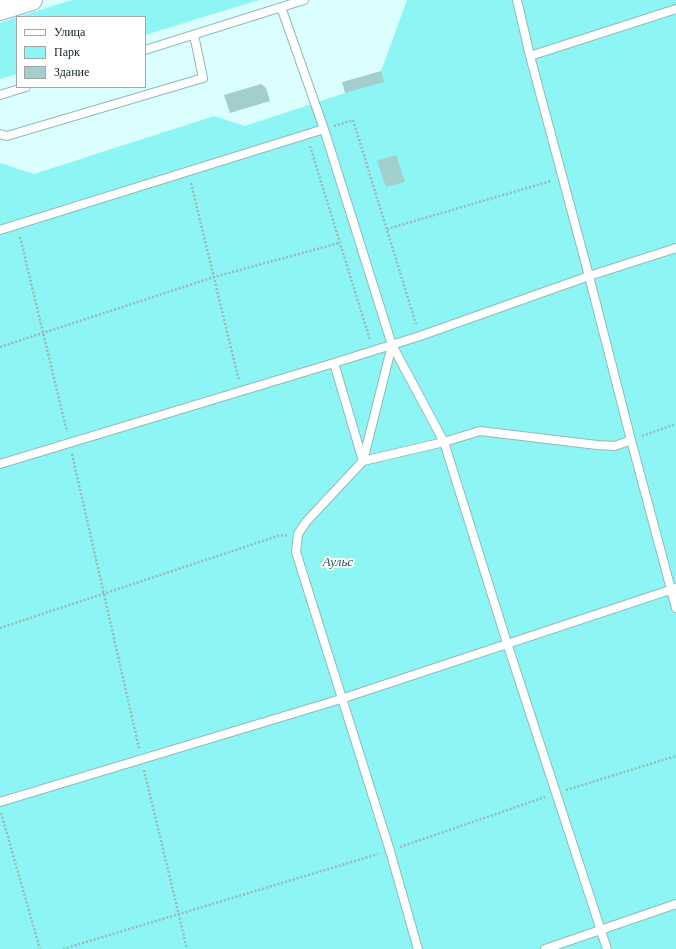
<!DOCTYPE html>
<meta charset="utf-8">
<style>
body{margin:0}
#map{position:relative;width:676px;height:949px;overflow:hidden;background:#dafffe;font-family:"Crimson Pro",serif}
canvas{display:block}
.legend{position:absolute;left:16px;top:16px;width:130px;height:72px;box-sizing:border-box;background:#fff;border:1px solid #a0a7a7;margin:0;padding:5px 7px;list-style:none;font-size:12px;color:#122323}
.legend li{display:flex;align-items:center;gap:8px;height:20px}
.legend b{width:20px;border:1px solid #a0a7a7}
</style>
<div id="map">
<canvas width="676" height="949"></canvas>
<ul class="legend">
<li><b style="height:5px;background:#fff"></b>Улица</li>
<li><b style="height:11px;background:#8df5f3"></b>Парк</li>
<li><b style="height:11px;background:#a2cfce"></b>Здание</li>
</ul>
</div>
<script>
const ctx = document.querySelector('canvas').getContext('2d');
ctx.lineJoin = 'round';
function paint(path, color) { ctx.fillStyle = color; ctx.fill(path, 'evenodd'); }
const shape = rows => new Path2D(rows.map(r => 'M' + r).join(''));
function trace(path, color, width, dash) { ctx.strokeStyle = color; ctx.lineWidth = width; ctx.lineCap = dash ? 'butt' : 'round'; ctx.setLineDash(dash || []); ctx.stroke(path); }
function label(font, color, halo, rows, align = 'center') {
  ctx.font = font + ' "Crimson Pro",serif'; ctx.lineWidth = 4; ctx.setLineDash([]); ctx.textBaseline = 'middle'; ctx.strokeStyle = halo; ctx.fillStyle = color; for (const [text, x, y, turn = 0] of rows) {
    ctx.save(); ctx.translate(x, y); ctx.rotate((+turn || 0) * Math.PI / 180); ctx.textAlign = isNaN(turn) ? turn : align; if (halo) ctx.strokeText(text, 0, 0); ctx.fillText(text, 0, 0); ctx.restore();
  }
}
paint(shape([
 [72,0,259,0,145,35,145,17,18,17],
 [407,0,676,0,676,949,0,949,0,163,34,174,214,116,245,126,345,93,381,71],
 [17,17,17,74,0,79,0,23]
]), '#8df5f3');
paint(shape([
 [381,71,384,82,345,93,342,82],
 [261,84,266,88,270,101,230,113,224,95],
 [396,155,405,182,386,187,377,161]
]), '#a2cfce');
const service = shape([
 [517,0,530,56,589,276,676,248],
 [281,7,324,129,392,345,444,442,507,643,607,949],
 [145,50,304,0],
 [530,56,676,9],
 [0,95,26,87],
 [0,134,7,136,203,78,194,35],
 [0,230,324,129],
 [392,345,363,461,306,522,298,534,296,552,390,851,418,949],
 [334,363,420,336,589,276,631,440],
 [0,464,334,363,363,461,444,442,480,431,597,445,615,446,631,440,676,608],
 [0,802,341,699,676,588],
 [545,949,676,904]
]);
const tertiary = shape([
 [0,10,32,0]
]);
trace(service, '#8fbbba', 10);
trace(tertiary, '#8fbbba', 22);
trace(shape([
 [334,126,353,120,416,324],
 [310,146,370,340],
 [191,183,239,381],
 [387,229,551,181],
 [20,237,67,432],
 [0,347,214,277,339,243],
 [642,436,676,424],
 [72,454,139,748],
 [0,628,278,536,287,535],
 [144,770,187,949],
 [566,790,676,756],
 [1,813,40,949],
 [400,847,545,797],
 [63,949,378,854]
]), '#9bb9b9', 2.5, [2, 2]);
trace(service, '#fff', 8);
trace(tertiary, '#fff', 20);
label('italic 13px', '#1e5656', '#fff', [
 ["Аульс",338,562]
]);
</script>
